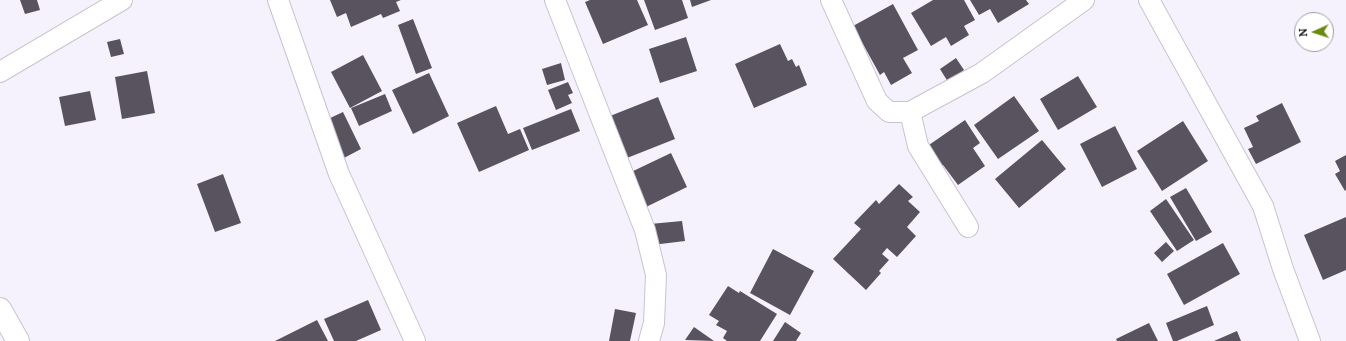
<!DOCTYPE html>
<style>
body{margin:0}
#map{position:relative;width:1346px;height:341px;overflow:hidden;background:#f6f2fd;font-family:Lora,serif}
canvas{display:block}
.north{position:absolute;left:1294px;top:12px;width:40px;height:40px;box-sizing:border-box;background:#fff;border:1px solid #9f9ea0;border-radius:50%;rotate:267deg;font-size:11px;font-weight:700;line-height:16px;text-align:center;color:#0e0c11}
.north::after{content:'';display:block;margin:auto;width:14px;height:18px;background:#698b0d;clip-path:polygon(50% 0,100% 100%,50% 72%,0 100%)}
</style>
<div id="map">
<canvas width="1346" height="341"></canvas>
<div class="north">N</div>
</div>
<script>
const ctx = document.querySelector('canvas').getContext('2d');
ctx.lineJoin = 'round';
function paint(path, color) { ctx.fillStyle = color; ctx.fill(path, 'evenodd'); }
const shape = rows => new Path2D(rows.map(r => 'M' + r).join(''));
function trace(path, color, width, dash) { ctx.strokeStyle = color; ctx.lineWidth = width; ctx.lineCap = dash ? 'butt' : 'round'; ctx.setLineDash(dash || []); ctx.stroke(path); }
paint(shape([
 [20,0,37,0,40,10,25,14],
 [330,0,401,0,396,2,400,11,383,18,381,14,351,27,346,13,337,17],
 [590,0,637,0,648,25,603,44,585,2],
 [644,0,682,0,688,18,655,30],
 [690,0,711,0,692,7],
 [933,0,964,0,975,20,964,26,969,35,951,46,946,37,931,46,911,13],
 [970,0,1026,0,1029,4,998,23,990,9,979,15],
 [893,4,918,50,903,58,912,73,891,85,884,72,880,75,853,26],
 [413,19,432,68,416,74,398,25],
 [686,37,697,71,660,83,649,49],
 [120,39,124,54,111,57,107,42],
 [780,44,788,61,792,59,796,67,799,65,807,85,754,108,735,64],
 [363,55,382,91,350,108,331,72],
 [956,58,964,70,948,82,940,69],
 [561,63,565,80,547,85,542,69],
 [147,71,155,113,122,119,115,77],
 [429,73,449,116,413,134,392,90],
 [1078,76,1097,107,1058,130,1040,99],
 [568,82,573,93,568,95,572,103,556,110,548,90],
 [90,91,96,120,65,126,59,97],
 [385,94,392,111,359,126,351,108],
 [1014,96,1039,131,998,159,974,125],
 [658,97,675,139,627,158,610,116],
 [1282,103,1301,142,1256,164,1248,149,1253,147,1244,128,1259,121,1256,116],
 [496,106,508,134,520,129,529,150,479,172,457,123],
 [571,109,580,131,532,150,523,128],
 [343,112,361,149,344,158,326,120],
 [965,120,980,143,973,148,985,166,958,185,943,165,939,167,926,147],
 [1183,121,1208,161,1162,191,1137,151],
 [1115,126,1137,169,1102,187,1080,144],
 [1042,140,1066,169,1019,208,995,179],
 [671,153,687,187,646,207,629,173],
 [1346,155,1346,190,1345,191,1335,174,1340,171,1335,161],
 [223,174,241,223,215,232,197,184],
 [899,184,913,197,908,201,920,212,907,227,916,236,897,257,887,248,882,254,889,260,879,271,881,273,866,290,833,259,861,229,854,223,876,200,879,204],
 [1186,188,1212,232,1196,241,1170,197],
 [1166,199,1194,240,1177,251,1150,211],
 [1346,217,1346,270,1323,280,1304,235],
 [682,221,685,241,652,245,650,224],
 [1166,242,1174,251,1162,262,1154,253],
 [1223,243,1240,274,1184,305,1167,274],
 [773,249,814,271,790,315,750,293],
 [728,286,739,293,740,291,777,314,760,341,727,341,723,338,727,331,716,325,719,321,709,315],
 [368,300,381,330,356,341,334,341,324,319],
 [1207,306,1214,325,1177,341,1173,341,1166,323],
 [615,309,636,313,630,341,609,341],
 [317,320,328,341,275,341],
 [785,322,801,333,796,341,773,341],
 [1149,323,1158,341,1117,341,1116,339],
 [694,327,714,341,685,340],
 [1237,331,1241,341,1214,341]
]), '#58535f');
const street = shape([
 [278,0,339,174,415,341],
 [555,0,645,230,656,275,654,323,649,341],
 [831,0,877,101,889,112,910,112,982,73,1084,0],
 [1149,0,1263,206,1283,269,1310,341],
 [0,72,122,0],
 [910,112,918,146,968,227]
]);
const highway = shape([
 [0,309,18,341]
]);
trace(street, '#c8c3d0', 22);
trace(highway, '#c8c3d0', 24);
trace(street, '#fff', 20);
trace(highway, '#fff', 22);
</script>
